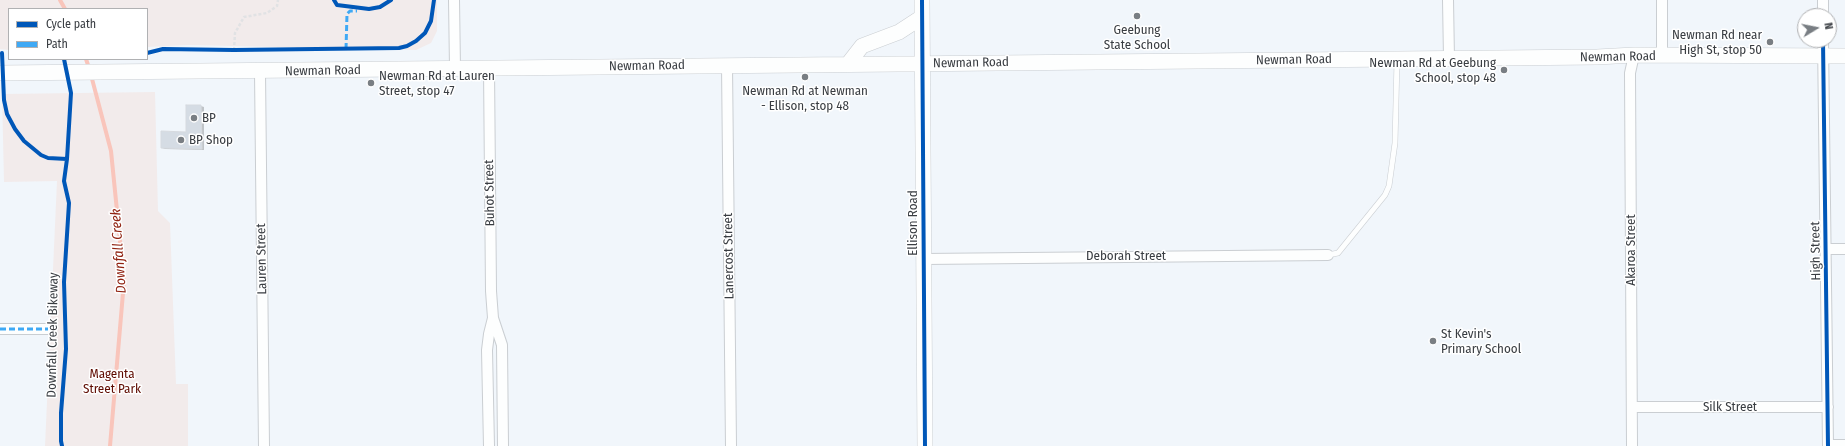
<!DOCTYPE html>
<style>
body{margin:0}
#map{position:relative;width:1845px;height:446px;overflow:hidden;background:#f1f6fb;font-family:"Fira Sans Condensed",sans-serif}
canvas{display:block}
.legend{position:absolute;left:8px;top:8px;width:140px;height:52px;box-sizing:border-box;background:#fff;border:1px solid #b0b1b3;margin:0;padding:5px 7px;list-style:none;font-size:12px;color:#393d42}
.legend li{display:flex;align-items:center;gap:8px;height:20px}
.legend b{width:20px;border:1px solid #b0b1b3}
.north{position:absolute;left:1797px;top:8px;width:40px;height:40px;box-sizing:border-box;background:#fff;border:1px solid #b0b1b3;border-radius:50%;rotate:80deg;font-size:11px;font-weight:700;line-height:16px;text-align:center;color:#393d42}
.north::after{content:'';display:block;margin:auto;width:14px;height:18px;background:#797e83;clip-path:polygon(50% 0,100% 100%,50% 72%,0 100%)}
</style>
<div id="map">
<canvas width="1845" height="446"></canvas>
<ul class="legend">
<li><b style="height:5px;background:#0057b8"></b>Cycle path</li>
<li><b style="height:5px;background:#3fa9f5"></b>Path</li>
</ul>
<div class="north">N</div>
</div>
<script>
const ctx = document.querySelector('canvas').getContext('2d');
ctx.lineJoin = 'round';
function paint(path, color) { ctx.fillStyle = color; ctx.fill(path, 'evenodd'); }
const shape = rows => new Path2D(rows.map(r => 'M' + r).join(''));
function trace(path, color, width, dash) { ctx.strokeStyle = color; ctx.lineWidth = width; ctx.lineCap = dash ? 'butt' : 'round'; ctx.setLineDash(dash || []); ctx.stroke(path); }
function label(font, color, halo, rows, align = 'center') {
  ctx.font = font + ' "Fira Sans Condensed",sans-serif'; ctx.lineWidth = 3; ctx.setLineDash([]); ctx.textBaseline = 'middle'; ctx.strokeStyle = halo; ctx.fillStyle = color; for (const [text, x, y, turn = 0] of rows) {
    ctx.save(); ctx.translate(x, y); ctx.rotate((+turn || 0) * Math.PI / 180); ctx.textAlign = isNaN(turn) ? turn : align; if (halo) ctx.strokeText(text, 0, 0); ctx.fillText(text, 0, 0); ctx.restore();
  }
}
paint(shape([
 [0,0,437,0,437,31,431,43,416,50,188,45,147,47,147,9,9,9,9,50,0,49],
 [155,92,158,211,170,223,176,384,188,384,188,446,45,446,57,181,4,182,2,94]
]), '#f2ebeb');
paint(shape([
 [187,106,201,106,204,107,204,150,165,149,162,148,187,133]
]), '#0003');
trace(shape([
 [60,0,65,9],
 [86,59,89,68],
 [91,75,111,151,124,281,110,446]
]), '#f9c5bb', 4);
const building = shape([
 [186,105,201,105,202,149,161,148,161,131,186,132,186,105]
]);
paint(building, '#d5dce4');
trace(building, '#d6dadf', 1);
const lane = shape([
 [1328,255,1338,253,1385,195,1389,186,1395,143,1397,60]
]);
const street = shape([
 [454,0,455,68],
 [1448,0,1449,58],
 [1662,0,1662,57],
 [1823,0,1823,16],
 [1823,40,1828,446],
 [727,65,731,446],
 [489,68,491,291,493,318,502,345,503,446],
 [260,72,264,446],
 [1826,249,1845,249],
 [924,259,1328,255],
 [0,329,48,329],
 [1632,407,1828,407],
 [1828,445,1845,445],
 [489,446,487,350,489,334,493,318],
 [1632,446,1630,73,1634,55]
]);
const secondary = shape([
 [922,0,925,446],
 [848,64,862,46,899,32,922,17],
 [0,73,1597,57,1634,55,1845,56]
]);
trace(lane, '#caced2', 6);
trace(street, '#caced2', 12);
trace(secondary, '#caced2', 16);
trace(shape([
 [234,50,235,33,244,17,267,13,277,6,278,0]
]), '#e1e2e4', 2.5, [3, 2]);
trace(lane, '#fdfefe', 5);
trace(street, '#fdfefe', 10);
trace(secondary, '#fdfefe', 15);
trace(shape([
 [346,49,347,14,350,11,357,11],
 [0,329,48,329]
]), '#3fa9f5', 3, [6, 3]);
trace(shape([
 [334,0,337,5,369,9,380,7,391,0],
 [922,0,925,446],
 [1823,40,1828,446],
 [2,53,4,100,7,114,15,129,24,141,41,155,48,158,67,159],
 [147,53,163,49,234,50,399,48,407,46,416,41,425,33,431,21,434,0],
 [62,446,61,441,61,413,66,349,64,282,69,203,64,181,67,159,71,93,64,59]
]), '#0057b8', 4);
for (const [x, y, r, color] of [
 [1137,16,4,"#797e83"],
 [1770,42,4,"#797e83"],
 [1504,70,4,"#797e83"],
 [805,77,4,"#797e83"],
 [371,83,4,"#797e83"],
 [194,118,4,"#797e83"],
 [181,140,4,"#797e83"],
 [1433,341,4,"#797e83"]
]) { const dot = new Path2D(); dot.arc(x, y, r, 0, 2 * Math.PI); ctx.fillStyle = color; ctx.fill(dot); trace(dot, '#fff', 1.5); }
label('13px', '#393d42', '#fff', [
 ["Geebung",1137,30,"center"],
 ["State School",1137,45,"center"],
 ["Newman Rd near",1762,35,"right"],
 ["High St, stop 50",1762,50,"right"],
 ["Newman Rd at Geebung",1496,63,"right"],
 ["School, stop 48",1496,78,"right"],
 ["Newman Rd at Lauren",379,76],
 ["Street, stop 47",379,91],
 ["Newman Rd at Newman",805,91,"center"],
 ["- Ellison, stop 48",805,106,"center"],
 ["BP",202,118],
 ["BP Shop",189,140],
 ["St Kevin's",1441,334],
 ["Primary School",1441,349]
], 'left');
label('13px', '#393d42', '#fff', [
 ["Newman Road",1618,57,-1],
 ["Newman Road",1294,60,-1],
 ["Newman Road",971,63,-1],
 ["Newman Road",647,66,-1],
 ["Newman Road",323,71,-1],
 ["Buhot Street",490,193,-91],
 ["Ellison Road",913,223,-90],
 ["Akaroa Street",1631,250,-90],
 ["High Street",1816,251,-91],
 ["Lanercost Street",729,256,-91],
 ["Deborah Street",1126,256],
 ["Lauren Street",262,259,-91],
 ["Downfall Creek Bikeway",53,335,-89],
 ["Silk Street",1730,407]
]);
label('13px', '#5f0b01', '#fff', [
 ["Magenta",112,374],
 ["Street Park",112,389]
]);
label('italic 14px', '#902312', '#fff', [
 ["Downfall Creek",119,251,-94]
]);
</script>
